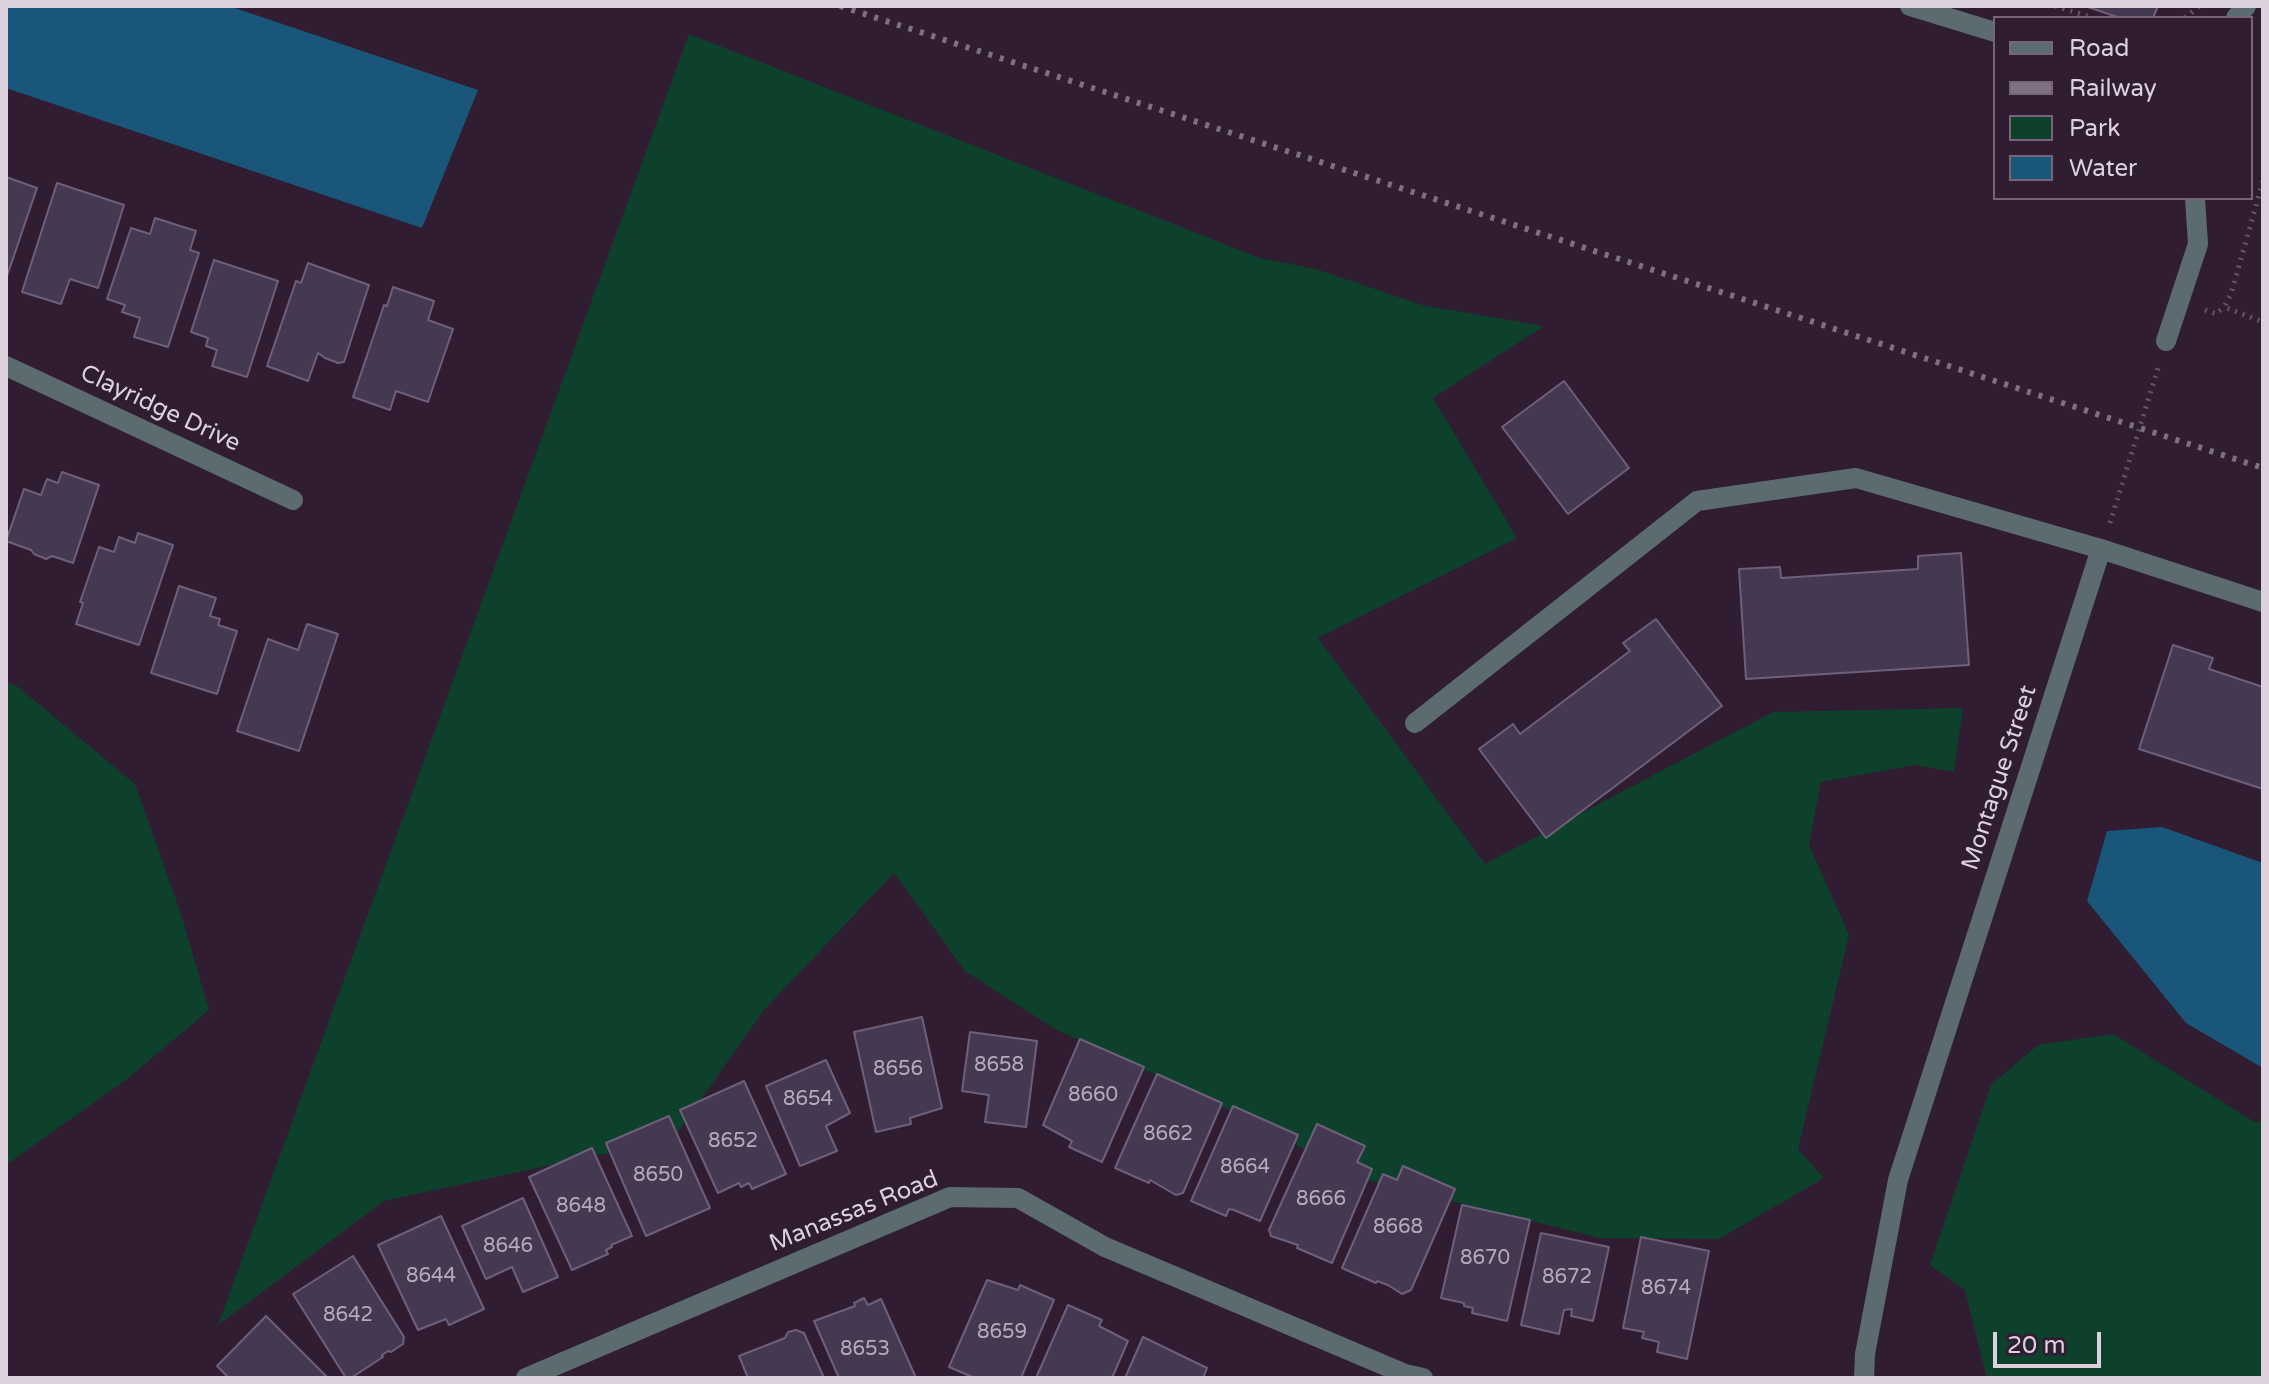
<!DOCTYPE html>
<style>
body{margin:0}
#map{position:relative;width:2269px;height:1384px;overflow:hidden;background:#301d32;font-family:"Varela Round",sans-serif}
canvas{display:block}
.frame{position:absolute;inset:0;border:8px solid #ddd1de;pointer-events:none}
.legend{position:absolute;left:1993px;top:16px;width:260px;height:184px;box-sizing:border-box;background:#301d32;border:2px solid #756577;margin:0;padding:10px 14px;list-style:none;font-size:24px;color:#ddd1de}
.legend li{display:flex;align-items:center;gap:16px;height:40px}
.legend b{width:40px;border:2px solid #756577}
.scale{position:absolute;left:1993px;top:1332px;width:108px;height:36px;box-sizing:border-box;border:4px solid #ddd1de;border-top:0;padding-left:10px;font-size:24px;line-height:28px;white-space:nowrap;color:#ddd1de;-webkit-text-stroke:6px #301d32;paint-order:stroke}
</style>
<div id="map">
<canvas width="2269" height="1384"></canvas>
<div class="frame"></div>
<ul class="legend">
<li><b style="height:10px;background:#5b6b6f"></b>Road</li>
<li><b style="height:10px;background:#7f7081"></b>Railway</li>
<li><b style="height:22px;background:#0d412c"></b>Park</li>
<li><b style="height:22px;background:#195679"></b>Water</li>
</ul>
<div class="scale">20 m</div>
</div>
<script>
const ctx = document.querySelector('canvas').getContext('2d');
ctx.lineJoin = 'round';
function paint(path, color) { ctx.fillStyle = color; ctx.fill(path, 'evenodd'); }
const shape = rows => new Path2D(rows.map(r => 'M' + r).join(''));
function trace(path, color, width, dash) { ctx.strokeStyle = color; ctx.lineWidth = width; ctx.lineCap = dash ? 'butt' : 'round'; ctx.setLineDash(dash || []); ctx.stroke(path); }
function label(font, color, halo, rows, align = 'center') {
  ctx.font = font + ' "Varela Round",sans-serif'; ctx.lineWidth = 6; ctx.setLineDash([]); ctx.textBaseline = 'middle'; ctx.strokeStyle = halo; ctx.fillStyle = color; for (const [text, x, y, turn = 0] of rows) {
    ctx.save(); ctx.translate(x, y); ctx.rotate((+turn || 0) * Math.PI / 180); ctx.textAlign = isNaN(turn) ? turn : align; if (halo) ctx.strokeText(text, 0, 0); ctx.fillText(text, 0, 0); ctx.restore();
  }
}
paint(shape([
 [689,34,1260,258,1316,269,1422,305,1544,326,1433,398,1517,538,1318,638,1485,864,1773,712,1963,708,1954,772,1915,765,1821,782,1809,845,1849,935,1798,1149,1824,1178,1719,1239,1600,1238,1362,1179,1210,1100,1055,1029,965,971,894,873,764,1010,673,1139,384,1201,218,1325],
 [6,682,18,687,135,784,181,914,209,1010,127,1079,6,1165],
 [2113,1034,2253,1121,2263,1123,2263,1378,1987,1378,1965,1290,1930,1265,1991,1085,2038,1045]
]), '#0d412c');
paint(shape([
 [6,6,229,6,478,90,422,228,6,88],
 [2162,827,2263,863,2263,1068,2186,1023,2087,901,2107,831]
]), '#195679');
const building = shape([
 [2085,6,2158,6,2153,18,2120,18,2085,6],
 [6,177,37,188,6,279,6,177],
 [57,183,124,205,98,288,70,279,61,304,22,292,57,183],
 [155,218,196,231,190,250,199,253,168,347,134,337,140,318,122,312,125,305,107,299,131,228,150,234,155,218],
 [214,260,278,281,247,377,212,366,217,350,206,346,208,338,191,332,214,260],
 [308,263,369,285,344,362,338,363,325,358,318,353,308,381,267,366,296,281,301,283,308,263],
 [393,287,434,301,428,320,453,329,428,402,396,391,390,410,353,397,384,305,387,306,393,287],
 [1564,381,1629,468,1568,514,1502,427,1564,381],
 [62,472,99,485,73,563,52,556,46,559,34,554,31,550,6,541,24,489,41,495,47,479,58,483,62,472],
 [138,533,173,545,139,645,76,624,83,603,80,602,99,547,114,552,119,537,135,543,138,533],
 [1961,553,1969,665,1746,679,1739,569,1780,567,1781,578,1918,569,1918,556,1961,553],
 [179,586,216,598,210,616,220,619,218,625,237,631,217,694,151,673,179,586],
 [1656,619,1722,706,1546,838,1479,749,1513,724,1520,734,1630,651,1623,643,1656,619],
 [307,624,338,634,299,751,237,731,268,639,298,650,307,624],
 [2173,645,2213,658,2209,669,2263,687,2263,789,2139,749,2173,645],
 [922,1017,942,1108,910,1118,911,1124,876,1132,854,1032,922,1017],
 [970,1032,1037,1041,1026,1127,985,1122,989,1095,962,1091,970,1032],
 [1080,1039,1144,1067,1102,1162,1069,1147,1072,1141,1043,1125,1080,1039],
 [826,1060,850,1113,826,1126,837,1151,800,1166,766,1086,826,1060],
 [1157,1074,1222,1103,1183,1193,1176,1195,1150,1180,1149,1183,1115,1168,1157,1074],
 [744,1081,786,1174,752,1189,749,1183,741,1187,739,1183,718,1193,680,1110,744,1081],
 [1233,1106,1298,1135,1260,1221,1234,1210,1229,1209,1226,1216,1191,1201,1233,1106],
 [669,1116,710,1208,646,1236,606,1143,669,1116],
 [1317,1124,1365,1146,1357,1162,1372,1169,1332,1263,1297,1248,1298,1245,1271,1236,1269,1230,1317,1124],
 [592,1148,632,1236,611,1245,612,1247,606,1250,608,1254,572,1270,529,1177,592,1148],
 [1403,1166,1455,1189,1411,1290,1402,1294,1388,1285,1377,1281,1376,1283,1342,1268,1383,1174,1397,1180,1403,1166],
 [523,1198,558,1277,523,1292,512,1267,486,1279,462,1226,523,1198],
 [1462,1205,1530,1220,1507,1321,1472,1313,1473,1308,1464,1306,1464,1303,1441,1298,1462,1205],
 [441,1216,484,1309,449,1325,446,1319,418,1330,378,1245,441,1216],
 [1541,1233,1609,1247,1593,1321,1571,1316,1572,1309,1564,1310,1559,1334,1521,1325,1541,1233],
 [1641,1237,1709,1251,1687,1359,1657,1352,1659,1342,1642,1338,1644,1332,1623,1328,1641,1237],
 [353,1256,404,1337,403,1344,391,1352,388,1351,382,1355,383,1357,351,1378,346,1378,293,1294,353,1256],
 [987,1280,1018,1290,1020,1285,1054,1300,1021,1378,975,1378,949,1367,987,1280],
 [864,1298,868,1305,881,1299,916,1378,839,1378,814,1321,855,1306,854,1303,864,1298],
 [1068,1305,1102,1320,1099,1326,1128,1341,1112,1378,1036,1378,1068,1305],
 [266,1316,328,1378,229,1378,217,1366,266,1316],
 [796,1330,804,1333,824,1378,748,1378,739,1356,785,1338,788,1332,796,1330],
 [1143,1337,1207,1368,1203,1378,1125,1378,1143,1337]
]);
paint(building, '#453851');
trace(building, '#6e607b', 2);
trace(shape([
 [2055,6,2093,18],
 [2185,18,2199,6],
 [2263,181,2231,294,2224,307,2263,322],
 [2205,310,2216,314,2224,307],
 [2110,523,2159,365]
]), '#655466', 5, [2, 6]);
trace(shape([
 [1910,6,1995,32],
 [2236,18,2246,6],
 [2166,341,2198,244,2195,198],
 [6,366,293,500],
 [1415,723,1697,501,1856,478,2101,549,2263,602],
 [526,1378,950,1197,1018,1198,1105,1247,1405,1374,1423,1378],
 [1864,1378,1865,1354,1898,1180,2101,549]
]), '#5b6b6f', 20);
trace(shape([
 [840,6,2263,468]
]), '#7f7081', 6, [4, 8]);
label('20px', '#b7abbb', null, [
 ["8658",999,1066],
 ["8656",898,1070],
 ["8660",1093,1096],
 ["8654",808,1100],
 ["8662",1168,1135],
 ["8652",733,1142],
 ["8664",1245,1168],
 ["8650",658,1176],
 ["8666",1321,1200],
 ["8648",581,1207],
 ["8668",1398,1228],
 ["8646",508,1247],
 ["8670",1485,1259],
 ["8644",431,1277],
 ["8672",1567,1278],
 ["8674",1666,1289],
 ["8642",348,1316],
 ["8659",1002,1333],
 ["8653",865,1350]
]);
label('24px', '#ddd1de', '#301d32', [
 ["Clayridge Drive",160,409,25],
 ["Montague Street",2000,778,-72],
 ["Manassas Road",854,1212,-22]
]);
</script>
